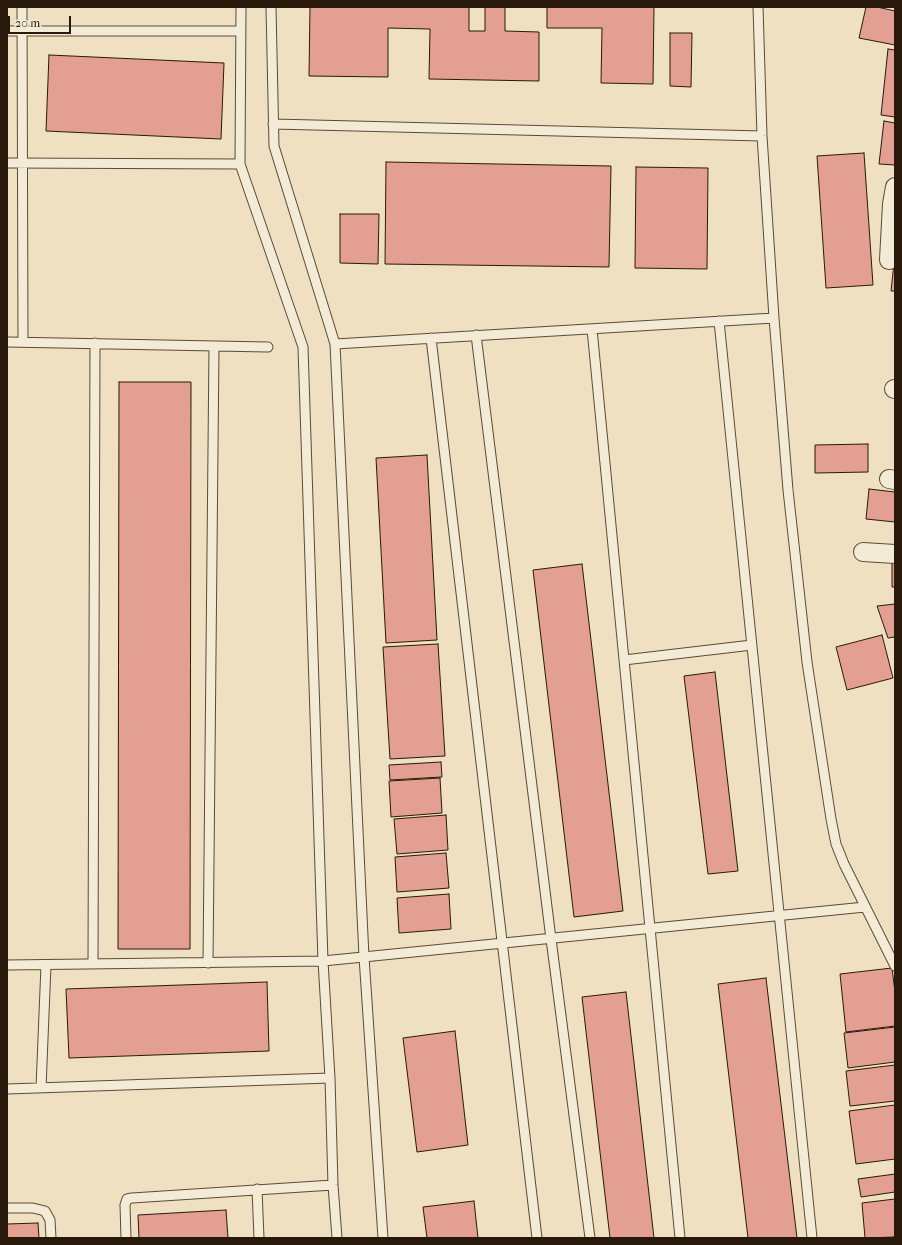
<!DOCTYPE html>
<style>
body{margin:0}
#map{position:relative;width:902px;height:1245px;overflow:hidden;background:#eee0c0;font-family:"IM FELL French Canon",serif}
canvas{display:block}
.frame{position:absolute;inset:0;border:8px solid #29190b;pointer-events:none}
.scale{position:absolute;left:8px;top:16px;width:63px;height:18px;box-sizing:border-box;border:2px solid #29190b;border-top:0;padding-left:5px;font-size:12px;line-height:14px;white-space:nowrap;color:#29190b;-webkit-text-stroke:3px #f4ebd6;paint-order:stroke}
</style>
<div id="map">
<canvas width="902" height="1245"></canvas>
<div class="frame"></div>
<div class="scale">20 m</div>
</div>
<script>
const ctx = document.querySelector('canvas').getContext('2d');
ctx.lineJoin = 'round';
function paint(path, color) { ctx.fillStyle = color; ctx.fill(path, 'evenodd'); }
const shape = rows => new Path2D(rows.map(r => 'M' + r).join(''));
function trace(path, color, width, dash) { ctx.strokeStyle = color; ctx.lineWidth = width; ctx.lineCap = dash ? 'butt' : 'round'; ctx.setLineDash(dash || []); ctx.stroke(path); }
const building = shape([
 [310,7,469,7,469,31,485,31,485,7,505,7,505,31,539,32,539,81,429,79,430,29,388,28,388,77,309,76,310,7],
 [547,7,654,7,653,84,601,83,602,28,547,28,547,7],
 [866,7,877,7,895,11,895,45,859,38,866,7],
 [670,33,692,33,691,87,670,86,670,33],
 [888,49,895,50,895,117,881,115,888,49],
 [49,55,224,63,221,139,46,131,49,55],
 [884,121,895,123,895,165,879,164,884,121],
 [864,153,873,285,826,288,817,156,864,153],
 [386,162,611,166,609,267,385,264,386,162],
 [636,167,708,168,707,269,635,268,636,167],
 [340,214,379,214,378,264,340,263,340,214],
 [894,263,895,263,895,291,891,291,894,263],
 [119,382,191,382,190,949,118,949,119,382],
 [868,444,868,472,815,473,815,445,868,444],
 [427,455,437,640,386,643,376,458,427,455],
 [869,489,895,492,895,522,866,519,869,489],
 [892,562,895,563,895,587,892,587,892,562],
 [582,564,623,911,574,917,533,570,582,564],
 [895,604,895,637,888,638,877,606,895,604],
 [882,635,893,678,847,690,836,647,882,635],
 [438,644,445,756,390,759,383,647,438,644],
 [715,672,738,871,708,874,684,676,715,672],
 [441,762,442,777,390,780,389,765,441,762],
 [440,778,442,813,391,817,389,781,440,778],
 [446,815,448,850,397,854,394,819,446,815],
 [446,853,449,888,397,892,395,857,446,853],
 [449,894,451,929,399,933,397,898,449,894],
 [892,968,895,992,895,1026,846,1032,840,974,892,968],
 [766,978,797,1238,748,1238,718,984,766,978],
 [267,982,269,1051,69,1058,66,989,267,982],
 [626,992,654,1238,610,1238,582,997,626,992],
 [895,1027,895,1062,848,1068,844,1033,895,1027],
 [455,1031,468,1145,417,1152,403,1038,455,1031],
 [895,1065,895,1101,850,1106,846,1071,895,1065],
 [895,1105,895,1159,856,1164,849,1111,895,1105],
 [895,1174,895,1192,861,1197,858,1179,895,1174],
 [895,1199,895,1237,865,1238,862,1203,895,1199],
 [474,1201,478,1238,427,1238,423,1207,474,1201],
 [226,1210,228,1238,139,1238,138,1215,226,1210],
 [38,1223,39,1238,7,1238,7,1224,38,1223]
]);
paint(building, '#e29f92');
trace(building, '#29190b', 1);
const service = shape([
 [22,7,23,342],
 [241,7,240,164,303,347,323,961,330,1078,333,1185,337,1238],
 [271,7,274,146,335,344,364,957,383,1238],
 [758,7,762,136,774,318,788,490,807,662,831,819,836,844,844,864,895,966],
 [7,31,241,31],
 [273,124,762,136],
 [7,163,240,164],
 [719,321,812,1238],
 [592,329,680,1238],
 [476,335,551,939,590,1238],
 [431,338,537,1238],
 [7,342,268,347],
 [335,344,774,318],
 [624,660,752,645],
 [208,963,214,346],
 [93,964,95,343],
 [7,965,323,961,865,907],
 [41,1088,46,965],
 [7,1089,330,1078],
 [257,1189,259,1238],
 [7,1208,33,1208,45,1211,50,1220,51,1238],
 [126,1238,125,1205,127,1199,132,1198,333,1185]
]);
const minor = shape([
 [889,260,892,204,895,187],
 [894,389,895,389],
 [889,479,895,480],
 [863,552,895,554]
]);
trace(service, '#5a4b38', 11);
trace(minor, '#5a4b38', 20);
trace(service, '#f4ebd6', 9);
trace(minor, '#f4ebd6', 18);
</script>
